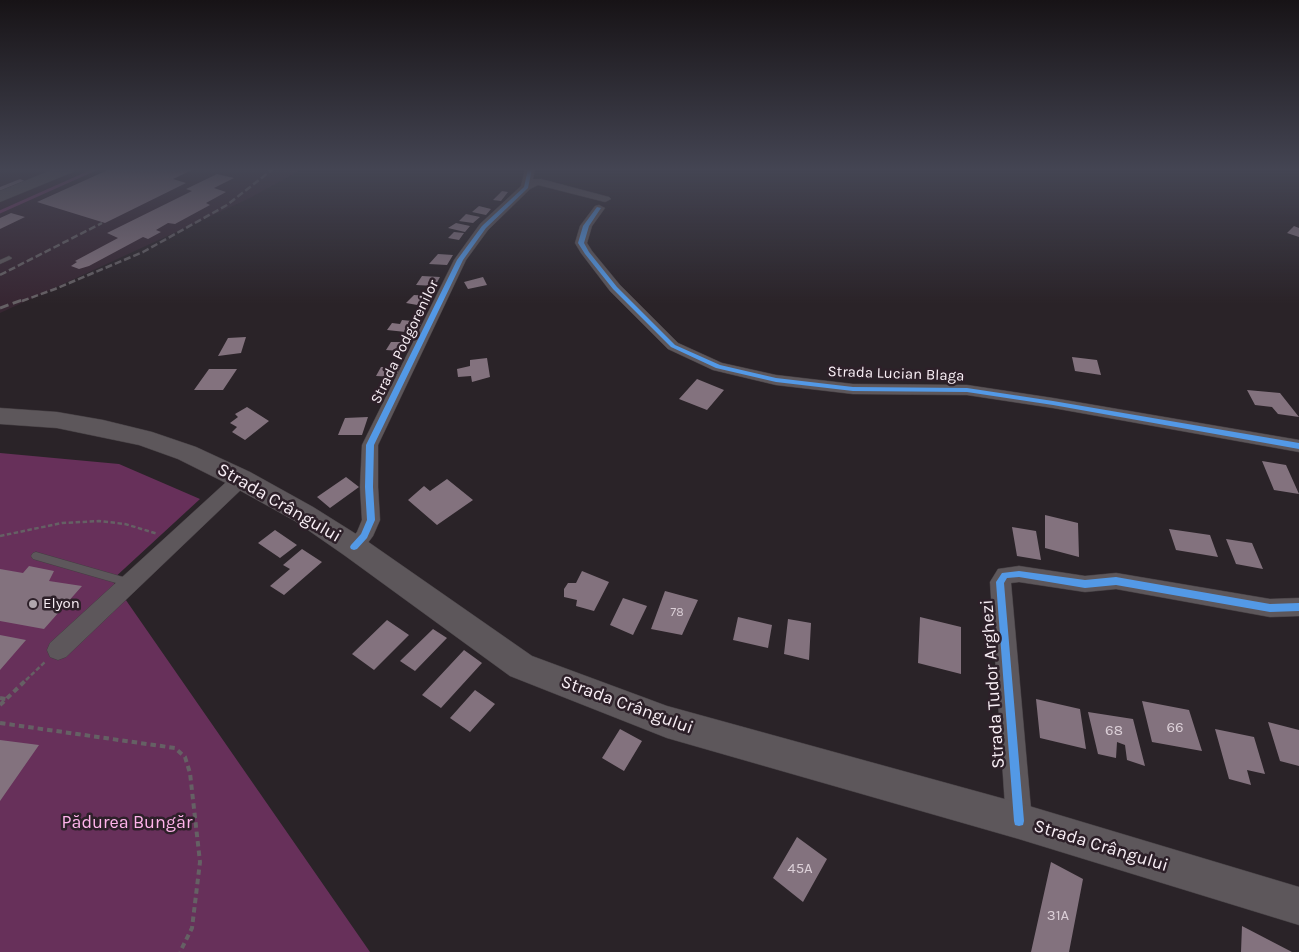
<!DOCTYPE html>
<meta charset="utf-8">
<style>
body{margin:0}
canvas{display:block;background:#2a2328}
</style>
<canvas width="1299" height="952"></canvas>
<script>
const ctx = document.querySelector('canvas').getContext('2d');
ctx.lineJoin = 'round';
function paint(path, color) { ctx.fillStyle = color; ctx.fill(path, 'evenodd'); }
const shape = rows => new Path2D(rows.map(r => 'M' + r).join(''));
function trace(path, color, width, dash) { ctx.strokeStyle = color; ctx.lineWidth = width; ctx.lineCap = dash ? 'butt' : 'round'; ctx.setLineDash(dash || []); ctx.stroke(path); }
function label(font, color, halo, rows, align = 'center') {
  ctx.font = font + ' Karla,sans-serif'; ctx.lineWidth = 5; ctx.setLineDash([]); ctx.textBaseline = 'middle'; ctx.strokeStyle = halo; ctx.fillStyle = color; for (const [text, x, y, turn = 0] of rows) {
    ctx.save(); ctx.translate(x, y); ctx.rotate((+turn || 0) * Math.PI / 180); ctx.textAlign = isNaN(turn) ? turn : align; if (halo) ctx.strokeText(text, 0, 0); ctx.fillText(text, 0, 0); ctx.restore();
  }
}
paint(shape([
 [0,169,303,169,250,198,0,313]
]), '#372632');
paint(shape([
 [0,453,119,464,200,499,112,580,370,952,0,952]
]), '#67305a');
trace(shape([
 [0,212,96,169]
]), '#703663', 3);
paint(shape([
 [110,169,194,169,173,179,186,183,105,223,37,202],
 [217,174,234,178,214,188,226,192,206,203,210,205,175,224,168,223,156,230,161,232,148,239,143,237,89,266,79,269,71,266,77,262,75,261,118,238,107,233,192,191,186,189],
 [20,179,27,182,0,193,0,187],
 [502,191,508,192,501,201,493,200],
 [479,206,491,209,486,215,472,212],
 [11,213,25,217,0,229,0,218],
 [466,214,480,217,473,223,459,221],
 [456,223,470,226,465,232,448,228],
 [1294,226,1299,228,1299,237,1287,233],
 [454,232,464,233,459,240,448,238],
 [438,254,453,255,447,265,429,264],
 [422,276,440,277,435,286,416,285],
 [483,277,487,285,468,289,464,282],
 [414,295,430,296,423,306,406,303],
 [402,320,422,322,415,333,387,330,392,323,400,324],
 [246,337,241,353,218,356,228,338],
 [391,342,406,342,400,351,386,350],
 [1072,357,1097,360,1101,375,1075,371],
 [487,358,490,377,472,382,471,376,458,377,457,369,470,366,470,360],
 [381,367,401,367,397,377,376,376],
 [209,369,237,369,223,390,194,390],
 [697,379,724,390,707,410,679,399],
 [1247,390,1280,393,1299,417,1278,414,1272,407,1255,405],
 [247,407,269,421,245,440,232,432,237,427,230,423,238,417,235,414],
 [368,417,362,435,338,435,345,418],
 [1262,461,1286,465,1299,494,1274,490],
 [346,477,359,487,330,508,317,497],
 [447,479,473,500,437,525,408,500,424,486,430,491],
 [1045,515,1078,523,1079,557,1045,548],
 [1012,527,1036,531,1041,560,1017,556],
 [1169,529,1210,535,1218,557,1176,550],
 [275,530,297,545,280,558,258,543],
 [1226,539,1252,543,1263,569,1236,564],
 [302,549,322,562,284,595,270,586,290,569,283,565],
 [29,566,54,571,49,581,82,586,44,629,0,621,0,569,23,573],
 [582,571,609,582,594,611,576,606,577,600,564,597,564,589,568,583,576,583],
 [665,591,698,600,682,635,651,629],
 [623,598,647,606,633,635,610,625],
 [738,617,772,625,768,648,733,640],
 [920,617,961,627,961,674,918,663],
 [788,619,811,623,809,660,784,654],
 [387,620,409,635,374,670,352,654],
 [433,629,447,638,415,671,400,661],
 [0,635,26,640,0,670],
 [464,650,482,663,441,708,422,695],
 [475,690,495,704,470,732,450,718],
 [1036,699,1080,709,1086,749,1040,738],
 [1142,701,1189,710,1202,751,1152,742],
 [1088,712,1133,719,1145,766,1127,760,1125,745,1117,742,1116,758,1098,754],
 [1268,722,1299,730,1299,766,1280,761],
 [620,729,642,741,624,771,602,758],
 [1215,729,1254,737,1265,774,1247,770,1251,785,1229,779],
 [0,740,39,745,0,801],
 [797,837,827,859,803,902,773,878],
 [1051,862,1083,879,1069,952,1031,952],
 [1242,926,1292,952,1241,952]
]), '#83727e');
const service = shape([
 [9,256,12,258,11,259,0,264,0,260,9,256],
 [36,552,130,579,134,580,135,583,134,586,130,587,33,559,31,556,33,553,36,552]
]);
const minor = shape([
 [525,169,535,169,533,179,541,179,609,197,611,199,605,202,538,185,530,189,488,230,466,260,378,445,378,487,380,520,373,536,361,552,354,555,347,552,344,547,357,532,362,520,360,487,362,445,454,260,480,224,521,186,525,169],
 [599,205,605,208,592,226,587,243,592,251,620,285,678,343,722,363,776,375,853,384,967,385,1053,398,1299,440,1299,452,1053,408,967,395,853,394,776,385,713,370,668,349,610,291,581,253,575,243,580,226,595,206,599,205],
 [241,473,247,474,250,479,247,484,66,657,58,660,50,657,47,650,50,643,235,474,241,473],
 [1019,566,1085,576,1116,573,1270,599,1299,598,1299,616,1270,617,1116,589,1085,592,1019,582,1011,583,1032,821,1028,830,1019,834,1010,830,1006,821,990,582,998,569,1019,566]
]);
const secondary = shape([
 [54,169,75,169,73,172,0,202,0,191,54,169],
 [0,408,57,412,103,420,152,432,196,447,250,472,313,507,364,539,532,656,667,706,1019,803,1299,887,1299,925,1019,839,667,738,510,676,344,555,295,521,232,486,178,459,139,445,57,428,0,424,0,408]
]);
trace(service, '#443e42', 1);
trace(minor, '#443e42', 1);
trace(secondary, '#443e42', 1);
trace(shape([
 [0,536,62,523,99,521,125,524,158,534],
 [26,680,46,661]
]), '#656064', 2.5, [4.5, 2.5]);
trace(shape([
 [0,698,6,699],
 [0,705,27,679],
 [0,723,175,748,185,757,190,773,200,862,192,928,180,952]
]), '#656064', 4, [5.5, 4]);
paint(service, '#5d575b');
paint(minor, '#5d575b');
paint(secondary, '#5d575b');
trace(shape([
 [0,275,102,223],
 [22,301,55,289,143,252,227,205,273,169]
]), '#656064', 2.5, [7, 3]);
trace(shape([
 [0,308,25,299]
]), '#656064', 3, [9, 4.5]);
paint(shape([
 [528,169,532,169,528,188,486,228,463,260,374,445,373,487,375,520,367,538,357,549,354,550,351,549,350,547,351,545,361,534,367,520,365,487,366,445,457,260,482,226,524,187,528,169],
 [597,207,601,208,589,226,584,243,589,252,617,287,675,345,720,365,776,378,853,387,967,388,1053,401,1299,443,1299,449,1053,405,967,392,853,391,776,382,716,368,671,347,613,289,585,254,578,243,583,226,597,207],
 [1019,571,1085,580,1116,577,1270,604,1299,603,1299,611,1270,612,1116,585,1085,588,1019,577,1007,578,1004,583,1024,821,1023,825,1019,826,1015,825,1014,821,996,582,1002,573,1019,571]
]), '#5399e6');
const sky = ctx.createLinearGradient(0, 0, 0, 303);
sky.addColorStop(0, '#171316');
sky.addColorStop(0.56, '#444553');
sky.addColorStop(1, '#44455300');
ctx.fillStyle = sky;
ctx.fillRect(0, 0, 1299, 303);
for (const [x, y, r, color] of [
 [33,604,5,"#b0a7ad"]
]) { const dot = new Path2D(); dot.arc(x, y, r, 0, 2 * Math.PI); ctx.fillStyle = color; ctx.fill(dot); trace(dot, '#2d2029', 2); }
label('12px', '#dbcfd7', null, [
 ["78",677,613]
]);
label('15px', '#f8eef5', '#2d2029', [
 ["Strada Podgorenilor",405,342,-64],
 ["Strada Lucian Blaga",896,374,2]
]);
label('15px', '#f8eef5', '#2d2029', [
 ["Elyon",43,604]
], 'left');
label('15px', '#dbcfd7', null, [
 ["66",1175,728],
 ["68",1114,731],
 ["45A",800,869],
 ["31A",1058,916]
]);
label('18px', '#f8eef5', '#2d2029', [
 ["Strada Crângului",279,503,30],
 ["Strada Tudor Arghezi",993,684,-94],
 ["Strada Crângului",627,705,20],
 ["Strada Crângului",1101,846,17]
]);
label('18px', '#ffb4eb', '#2d2029', [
 ["Pădurea Bungăr",127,823]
]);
</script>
